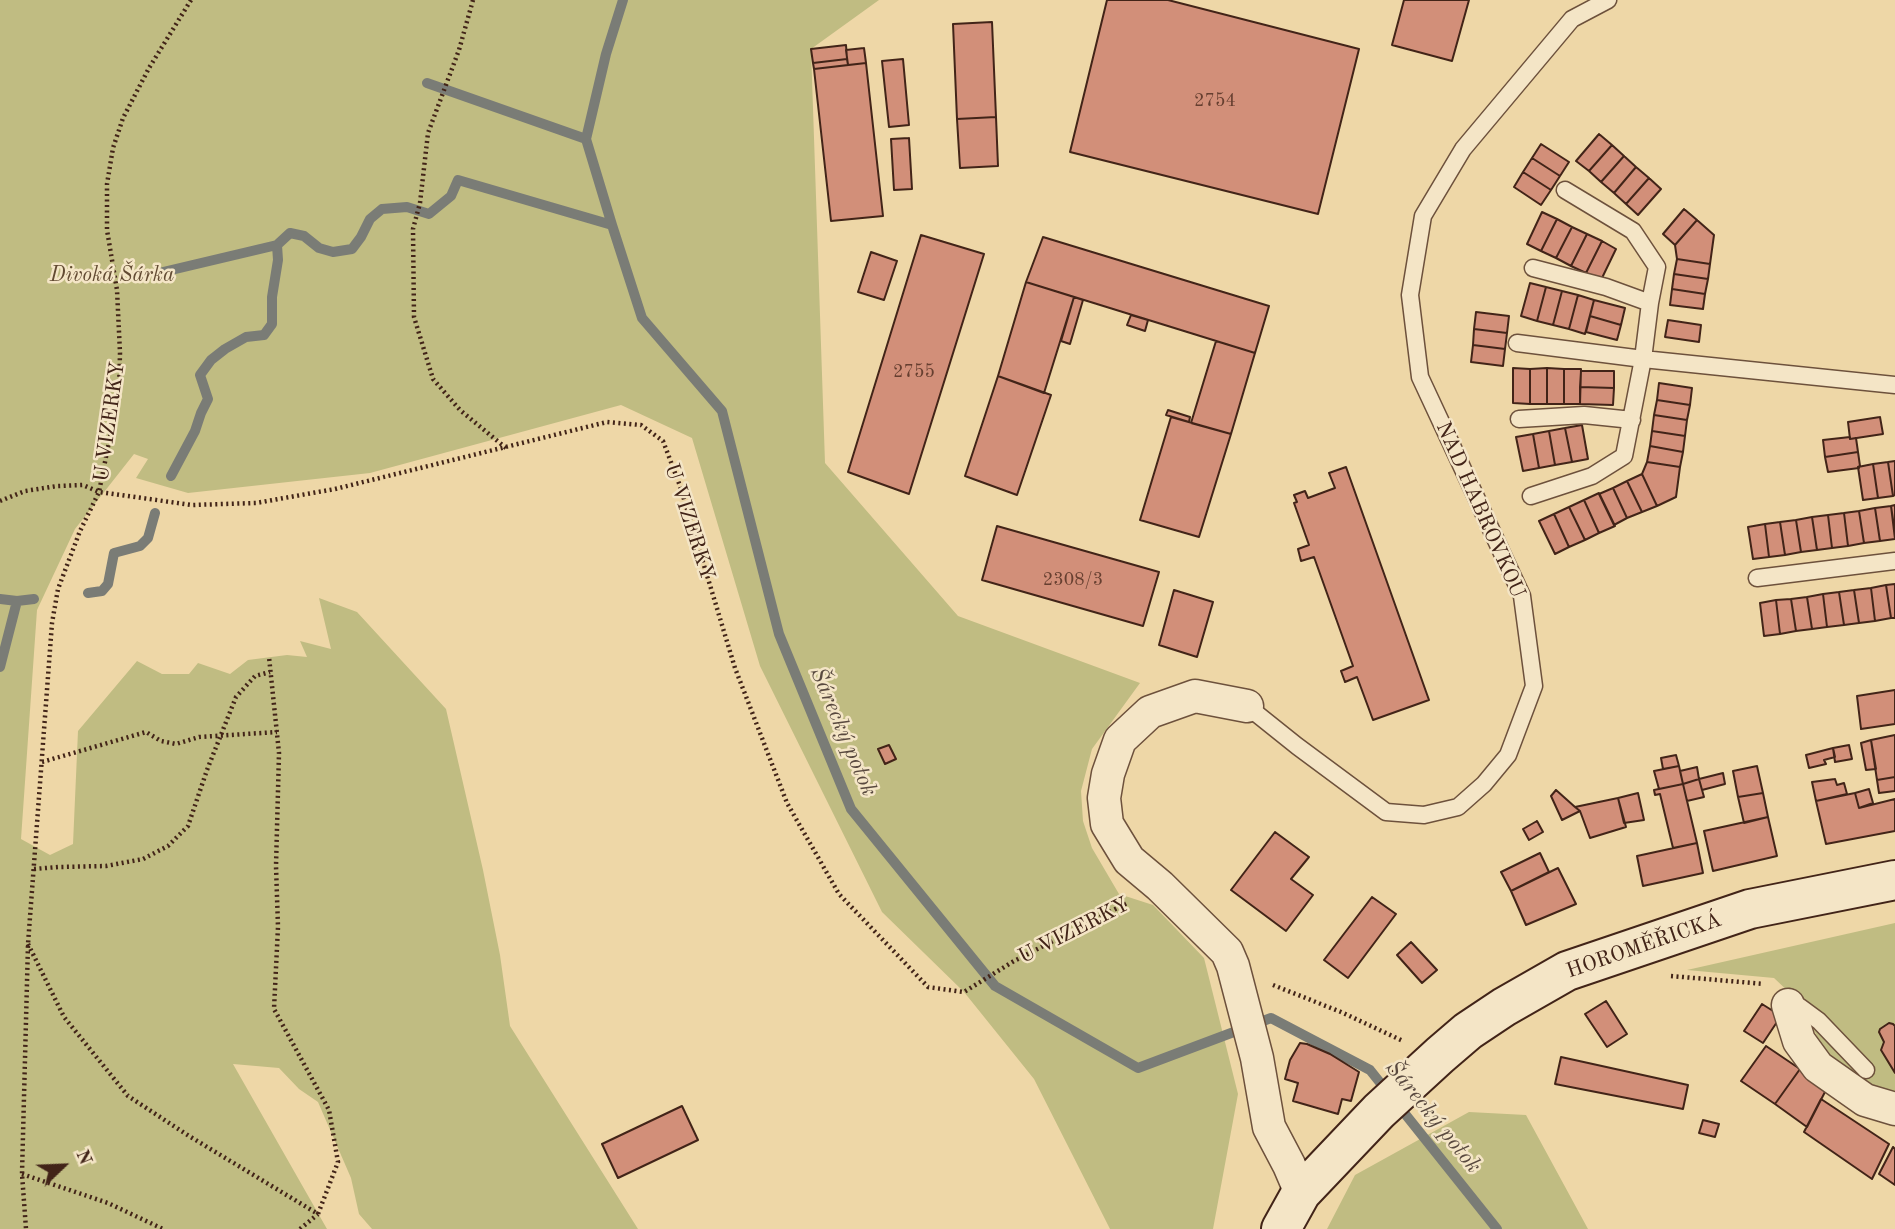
<!DOCTYPE html>
<meta charset="utf-8">
<style>
body{margin:0}
#map{position:relative;width:1895px;height:1229px;overflow:hidden;background:#eed7a7;font-family:"Old Standard TT",serif}
canvas{display:block}
.north{position:absolute;left:28px;top:1131px;width:70px;height:70px;-webkit-text-stroke:5px #f4e5c6;paint-order:stroke;rotate:67deg;font-size:19px;font-weight:700;line-height:28px;text-align:center;color:#422418}
.north::after{content:'';display:block;margin:auto;width:24px;height:32px;background:#422418;clip-path:polygon(50% 0,100% 100%,50% 72%,0 100%)}
</style>
<div id="map">
<canvas width="1895" height="1229"></canvas>
<div class="north">N</div>
</div>
<script>
const ctx = document.querySelector('canvas').getContext('2d');
ctx.lineJoin = 'round';
function paint(path, color) { ctx.fillStyle = color; ctx.fill(path, 'evenodd'); }
const shape = rows => new Path2D(rows.map(r => 'M' + r).join(''));
function trace(path, color, width, dash) { ctx.strokeStyle = color; ctx.lineWidth = width; ctx.lineCap = dash ? 'butt' : 'round'; ctx.setLineDash(dash || []); ctx.stroke(path); }
function label(font, color, halo, rows, align = 'center') {
  ctx.font = font + ' "Old Standard TT",serif'; ctx.lineWidth = 5; ctx.setLineDash([]); ctx.textBaseline = 'middle'; ctx.strokeStyle = halo; ctx.fillStyle = color; for (const [text, x, y, turn = 0] of rows) {
    ctx.save(); ctx.translate(x, y); ctx.rotate((+turn || 0) * Math.PI / 180); ctx.textAlign = isNaN(turn) ? turn : align; if (halo) ctx.strokeText(text, 0, 0); ctx.fillText(text, 0, 0); ctx.restore();
  }
}
paint(shape([
 [0,0,879,0,811,49,825,463,958,616,1140,683,1092,749,1081,791,1083,821,1092,848,1119,894,1153,905,1204,958,1238,1094,1213,1229,1110,1229,1034,1079,964,992,882,912,760,666,692,438,621,405,370,473,188,493,136,478,148,459,134,454,75,529,37,610,21,839,50,855,73,844,78,731,137,661,162,674,189,674,198,663,230,674,248,660,287,655,307,657,300,641,331,649,319,598,357,612,446,709,483,870,500,955,510,1026,638,1229,372,1229,359,1214,351,1178,318,1102,299,1089,279,1068,233,1064,327,1229,0,1229],
 [1895,923,1895,1026,1893,1024,1889,1023,1880,1029,1879,1032,1884,1042,1881,1050,1895,1073,1895,1097,1876,1095,1826,1063,1816,1034,1792,995,1774,978,1687,970],
 [1469,1112,1526,1115,1588,1229,1327,1229,1355,1175]
]), '#c0bc82');
trace(shape([
 [623,0,606,54,586,139,612,225,642,318,722,411,779,634,851,809,995,986,1138,1068,1271,1018,1370,1070,1497,1229],
 [427,83,586,139],
 [163,272,277,245],
 [171,476,195,431,201,413,208,399,200,375,211,360,225,349,246,337,264,335,272,324,272,297,278,260,277,245,290,233,304,236,319,248,333,252,352,249,361,237,370,219,382,209,407,207,429,214,451,196,458,180,612,225],
 [88,593,102,591,108,584,114,553,140,546,148,538,155,513],
 [0,599,17,601],
 [0,667,17,601,34,599]
]), '#7a7c76', 10);
const building = shape([
 [1107,0,1168,0,1359,49,1318,214,1070,152,1107,0],
 [1404,0,1469,0,1452,61,1392,45,1404,0],
 [992,22,996,117,957,119,953,24,992,22],
 [846,45,847,59,813,63,811,49,846,45],
 [864,48,866,63,848,65,846,50,864,48],
 [847,59,848,65,814,69,813,63,847,59],
 [903,59,909,125,889,127,882,61,903,59],
 [866,63,883,216,831,221,814,69,866,63],
 [996,117,998,166,960,168,957,119,996,117],
 [1599,134,1612,145,1589,171,1576,161,1599,134],
 [909,138,912,189,894,190,891,139,909,138],
 [1541,144,1569,162,1560,176,1532,158,1541,144],
 [1612,145,1624,156,1601,182,1589,171,1612,145],
 [1624,156,1636,167,1614,193,1601,182,1624,156],
 [1532,158,1560,176,1551,190,1523,172,1532,158],
 [1636,167,1649,178,1626,204,1614,193,1636,167],
 [1523,172,1551,190,1541,205,1514,187,1523,172],
 [1649,178,1661,189,1638,215,1626,204,1649,178],
 [1684,209,1697,220,1675,245,1663,234,1684,209],
 [1542,212,1557,219,1541,251,1527,244,1542,212],
 [1557,219,1572,227,1556,258,1541,251,1557,219],
 [1697,220,1714,235,1710,264,1677,259,1675,245,1697,220],
 [1572,227,1587,234,1571,266,1556,258,1572,227],
 [1587,234,1602,241,1586,273,1571,266,1587,234],
 [921,235,984,254,909,494,848,472,921,235],
 [1043,237,1269,306,1255,353,1026,282,1043,237],
 [1602,241,1616,249,1601,280,1586,273,1602,241],
 [871,252,897,261,884,300,858,292,871,252],
 [1677,259,1710,264,1708,279,1674,274,1677,259],
 [1674,274,1708,279,1705,294,1672,289,1674,274],
 [1026,282,1074,297,1044,393,998,376,1026,282],
 [1530,283,1546,287,1537,321,1521,316,1530,283],
 [1546,287,1562,291,1553,325,1537,321,1546,287],
 [1672,289,1705,294,1703,309,1670,305,1672,289],
 [1562,291,1578,295,1569,329,1553,325,1562,291],
 [1578,295,1594,300,1585,334,1569,329,1578,295],
 [1074,297,1083,300,1070,344,1061,341,1074,297],
 [1594,300,1625,308,1621,325,1590,316,1594,300],
 [1476,312,1509,316,1507,333,1474,329,1476,312],
 [1131,315,1148,320,1145,331,1127,325,1131,315],
 [1590,316,1621,325,1617,340,1586,332,1590,316],
 [1668,320,1701,325,1699,342,1665,337,1668,320],
 [1474,329,1507,333,1505,349,1473,345,1474,329],
 [1216,341,1255,353,1231,434,1191,423,1216,341],
 [1473,345,1505,349,1503,366,1471,362,1473,345],
 [1513,368,1530,369,1530,404,1513,403,1513,368],
 [1547,368,1547,404,1530,404,1530,369,1547,368],
 [1547,368,1564,369,1564,404,1547,404,1547,368],
 [1564,369,1581,369,1580,404,1564,404,1564,369],
 [1581,371,1614,371,1614,388,1580,387,1581,371],
 [998,376,1051,395,1017,495,965,476,998,376],
 [1659,383,1692,388,1690,405,1657,400,1659,383],
 [1580,387,1614,388,1613,405,1580,404,1580,387],
 [1657,400,1690,405,1687,420,1654,415,1657,400],
 [1168,410,1190,417,1189,422,1166,415,1168,410],
 [1654,415,1687,420,1685,436,1652,431,1654,415],
 [1171,417,1231,434,1199,537,1140,520,1171,417],
 [1880,417,1883,434,1850,439,1848,422,1880,417],
 [1582,425,1588,459,1572,462,1565,428,1582,425],
 [1565,428,1572,462,1555,465,1549,431,1565,428],
 [1549,431,1555,465,1539,468,1533,434,1549,431],
 [1652,431,1685,436,1683,452,1650,446,1652,431],
 [1533,434,1539,468,1523,471,1516,437,1533,434],
 [1850,437,1850,439,1856,438,1858,452,1825,457,1823,440,1850,437],
 [1650,446,1683,452,1680,467,1647,462,1650,446],
 [1858,452,1860,466,1858,467,1859,468,1828,472,1825,457,1858,452],
 [1895,461,1895,495,1893,496,1888,462,1895,461],
 [1647,462,1680,467,1676,497,1657,506,1642,474,1647,462],
 [1888,462,1893,496,1878,498,1873,464,1888,462],
 [1873,464,1878,498,1863,500,1858,467,1873,464],
 [1346,467,1429,700,1373,720,1357,677,1345,682,1341,671,1353,666,1314,557,1301,561,1298,549,1309,545,1294,503,1297,502,1294,495,1305,491,1308,498,1335,488,1329,473,1346,467],
 [1642,474,1657,506,1642,512,1627,481,1642,474],
 [1627,481,1642,512,1627,518,1613,488,1627,481],
 [1613,488,1627,518,1614,525,1599,494,1613,488],
 [1599,493,1615,526,1599,533,1584,500,1599,493],
 [1584,500,1599,533,1585,540,1569,507,1584,500],
 [1895,505,1895,533,1891,506,1895,505],
 [1891,506,1895,539,1880,541,1875,508,1891,506],
 [1569,507,1585,540,1569,547,1554,514,1569,507],
 [1875,508,1880,541,1864,543,1859,511,1875,508],
 [1859,511,1864,543,1848,546,1844,513,1859,511],
 [1844,513,1848,546,1832,548,1828,515,1844,513],
 [1554,514,1569,547,1555,554,1539,521,1554,514],
 [1828,515,1832,548,1817,550,1812,517,1828,515],
 [1812,517,1817,550,1801,552,1796,520,1812,517],
 [1796,520,1801,552,1785,555,1780,522,1796,520],
 [1780,522,1785,555,1769,557,1765,524,1780,522],
 [1765,524,1769,557,1753,559,1748,527,1765,524],
 [997,526,1159,572,1143,626,982,580,997,526],
 [1895,584,1895,618,1891,618,1886,585,1895,584],
 [1886,585,1891,618,1875,621,1871,588,1886,585],
 [1871,588,1875,621,1859,623,1854,590,1871,588],
 [1174,590,1213,602,1197,657,1159,645,1174,590],
 [1854,590,1859,623,1844,625,1839,592,1854,590],
 [1839,592,1844,625,1827,627,1823,594,1839,592],
 [1823,594,1827,627,1812,629,1807,597,1823,594],
 [1807,597,1812,629,1796,631,1791,599,1807,597],
 [1791,599,1796,631,1780,634,1776,600,1791,599],
 [1776,600,1780,634,1764,636,1760,603,1776,600],
 [1895,690,1895,724,1861,729,1857,696,1895,690],
 [1895,735,1895,777,1877,780,1871,740,1895,735],
 [1871,740,1876,769,1866,770,1861,743,1871,740],
 [889,745,896,759,885,764,878,749,889,745],
 [1849,745,1852,759,1835,762,1833,748,1849,745],
 [1833,748,1835,757,1824,760,1826,764,1809,768,1806,755,1833,748],
 [1676,755,1679,766,1663,769,1661,758,1676,755],
 [1679,766,1683,784,1659,789,1654,771,1679,766],
 [1757,766,1763,793,1738,797,1733,771,1757,766],
 [1697,767,1699,779,1683,784,1680,771,1697,767],
 [1723,773,1725,784,1702,790,1699,779,1723,773],
 [1895,777,1895,791,1879,793,1877,780,1895,777],
 [1699,779,1704,797,1687,801,1683,784,1699,779],
 [1835,779,1837,785,1844,783,1847,794,1816,801,1812,782,1835,779],
 [1683,784,1697,843,1673,848,1660,794,1655,795,1654,790,1683,784],
 [1869,789,1873,803,1859,808,1855,793,1869,789],
 [1556,790,1575,807,1580,811,1562,820,1551,796,1556,790],
 [1638,793,1644,820,1624,823,1618,798,1638,793],
 [1763,793,1768,817,1744,823,1738,797,1763,793],
 [1855,793,1859,808,1895,799,1895,831,1826,844,1816,801,1855,793],
 [1618,798,1626,827,1590,838,1580,811,1575,807,1618,798],
 [1768,817,1777,856,1713,871,1704,831,1768,817],
 [1537,821,1543,832,1529,840,1523,829,1537,821],
 [1275,832,1309,857,1291,879,1313,895,1286,931,1231,890,1275,832],
 [1697,843,1703,873,1643,886,1637,856,1697,843],
 [1540,853,1549,872,1511,891,1501,872,1540,853],
 [1558,868,1576,904,1526,925,1511,891,1558,868],
 [1372,897,1396,914,1348,978,1324,960,1372,897],
 [1411,942,1437,970,1422,983,1397,955,1411,942],
 [1606,1001,1627,1034,1607,1047,1585,1014,1606,1001],
 [1762,1004,1781,1016,1763,1043,1744,1031,1762,1004],
 [1889,1023,1893,1024,1895,1026,1895,1073,1881,1050,1884,1042,1879,1032,1880,1029,1889,1023],
 [1300,1043,1307,1044,1330,1054,1359,1072,1351,1101,1342,1099,1338,1114,1293,1101,1298,1083,1285,1079,1290,1060,1300,1043],
 [1766,1046,1800,1069,1775,1104,1741,1081,1766,1046],
 [1561,1057,1688,1085,1683,1109,1555,1084,1561,1057],
 [1800,1069,1827,1088,1807,1127,1775,1104,1800,1069],
 [1821,1099,1889,1144,1872,1179,1804,1132,1821,1099],
 [682,1106,698,1140,618,1178,602,1144,682,1106],
 [1703,1120,1719,1124,1715,1137,1699,1133,1703,1120],
 [1893,1147,1895,1149,1895,1185,1879,1174,1893,1147]
]);
paint(building, '#d28f79');
trace(building, '#422418', 2);
const lane = shape([
 [1533,268,1606,287,1650,303],
 [1517,343,1643,359,1895,385],
 [1519,419,1584,415,1632,420],
 [1531,496,1592,476,1624,456,1643,359,1650,303,1657,267,1633,231,1565,190],
 [1757,578,1895,561],
 [1247,706,1297,746,1386,812,1424,815,1458,807,1484,784,1508,755,1534,686,1522,596,1420,377,1410,295,1423,216,1463,149,1572,19,1608,0],
 [1788,1005,1800,1007,1819,1021,1866,1070]
]);
const street = shape([
 [1247,706,1195,696,1150,712,1120,740,1108,774,1104,798,1107,824,1129,860,1160,886,1227,952,1233,966,1257,1058,1269,1127,1289,1165,1301,1193],
 [1788,1005,1799,1041,1818,1067,1865,1100,1895,1109]
]);
const secondary = shape([
 [1281,1229,1301,1193,1379,1111,1440,1055,1468,1031,1504,1007,1567,971,1750,909,1895,880]
]);
trace(lane, '#6d513c', 19);
trace(street, '#6d513c', 35);
trace(secondary, '#422418', 42);
trace(shape([
 [191,0,149,68,123,118,113,148,107,184,107,230,117,290,120,353,119,392,99,492,192,505,256,503,335,489,607,422,641,425,663,441,680,486,735,668,787,803,839,894,928,987,964,992,1014,961,1129,902],
 [473,0,459,50,428,133,420,203,413,229,414,317,433,379,460,410,506,448],
 [0,501,25,491,57,486,83,485,99,492,80,531,58,589,52,623,28,944,22,1174,26,1229],
 [42,762,146,732,161,741,176,744,199,737,277,732],
 [34,869,58,867,106,866,143,859,168,846,188,826,207,770,236,697,255,676,270,672],
 [28,944,64,1017,128,1096,189,1136,318,1214,338,1162,329,1110,274,1009,278,927,276,866,279,753,269,657],
 [1671,976,1764,984],
 [1273,985,1341,1012,1403,1041],
 [22,1174,108,1203,163,1229],
 [300,1229,318,1214]
]), '#422418', 4.5, [2, 3.5]);
trace(lane, '#f4e5c6', 16);
trace(street, '#f4e5c6', 32);
trace(secondary, '#f4e5c6', 38);
label('18px', '#663f30', null, [
 ["2754",1215,101],
 ["2755",914,372],
 ["2308/3",1073,580]
]);
label('italic 21px', '#624a32', '#f4e5c6', [
 ["Divoká Šárka",112,275]
]);
label('21px', '#422418', '#f4e5c6', [
 ["U VIZERKY",110,422,-82],
 ["NAD HABROVKOU",1480,510,66],
 ["U VIZERKY",689,522,72],
 ["U VIZERKY",1074,931,-27],
 ["HOROMĚŘICKÁ",1644,946,-19]
]);
label('italic 23px', '#59493f', '#f4e5c6', [
 ["Šárecký potok",843,732,67],
 ["Šárecký potok",1433,1117,51]
]);
</script>
